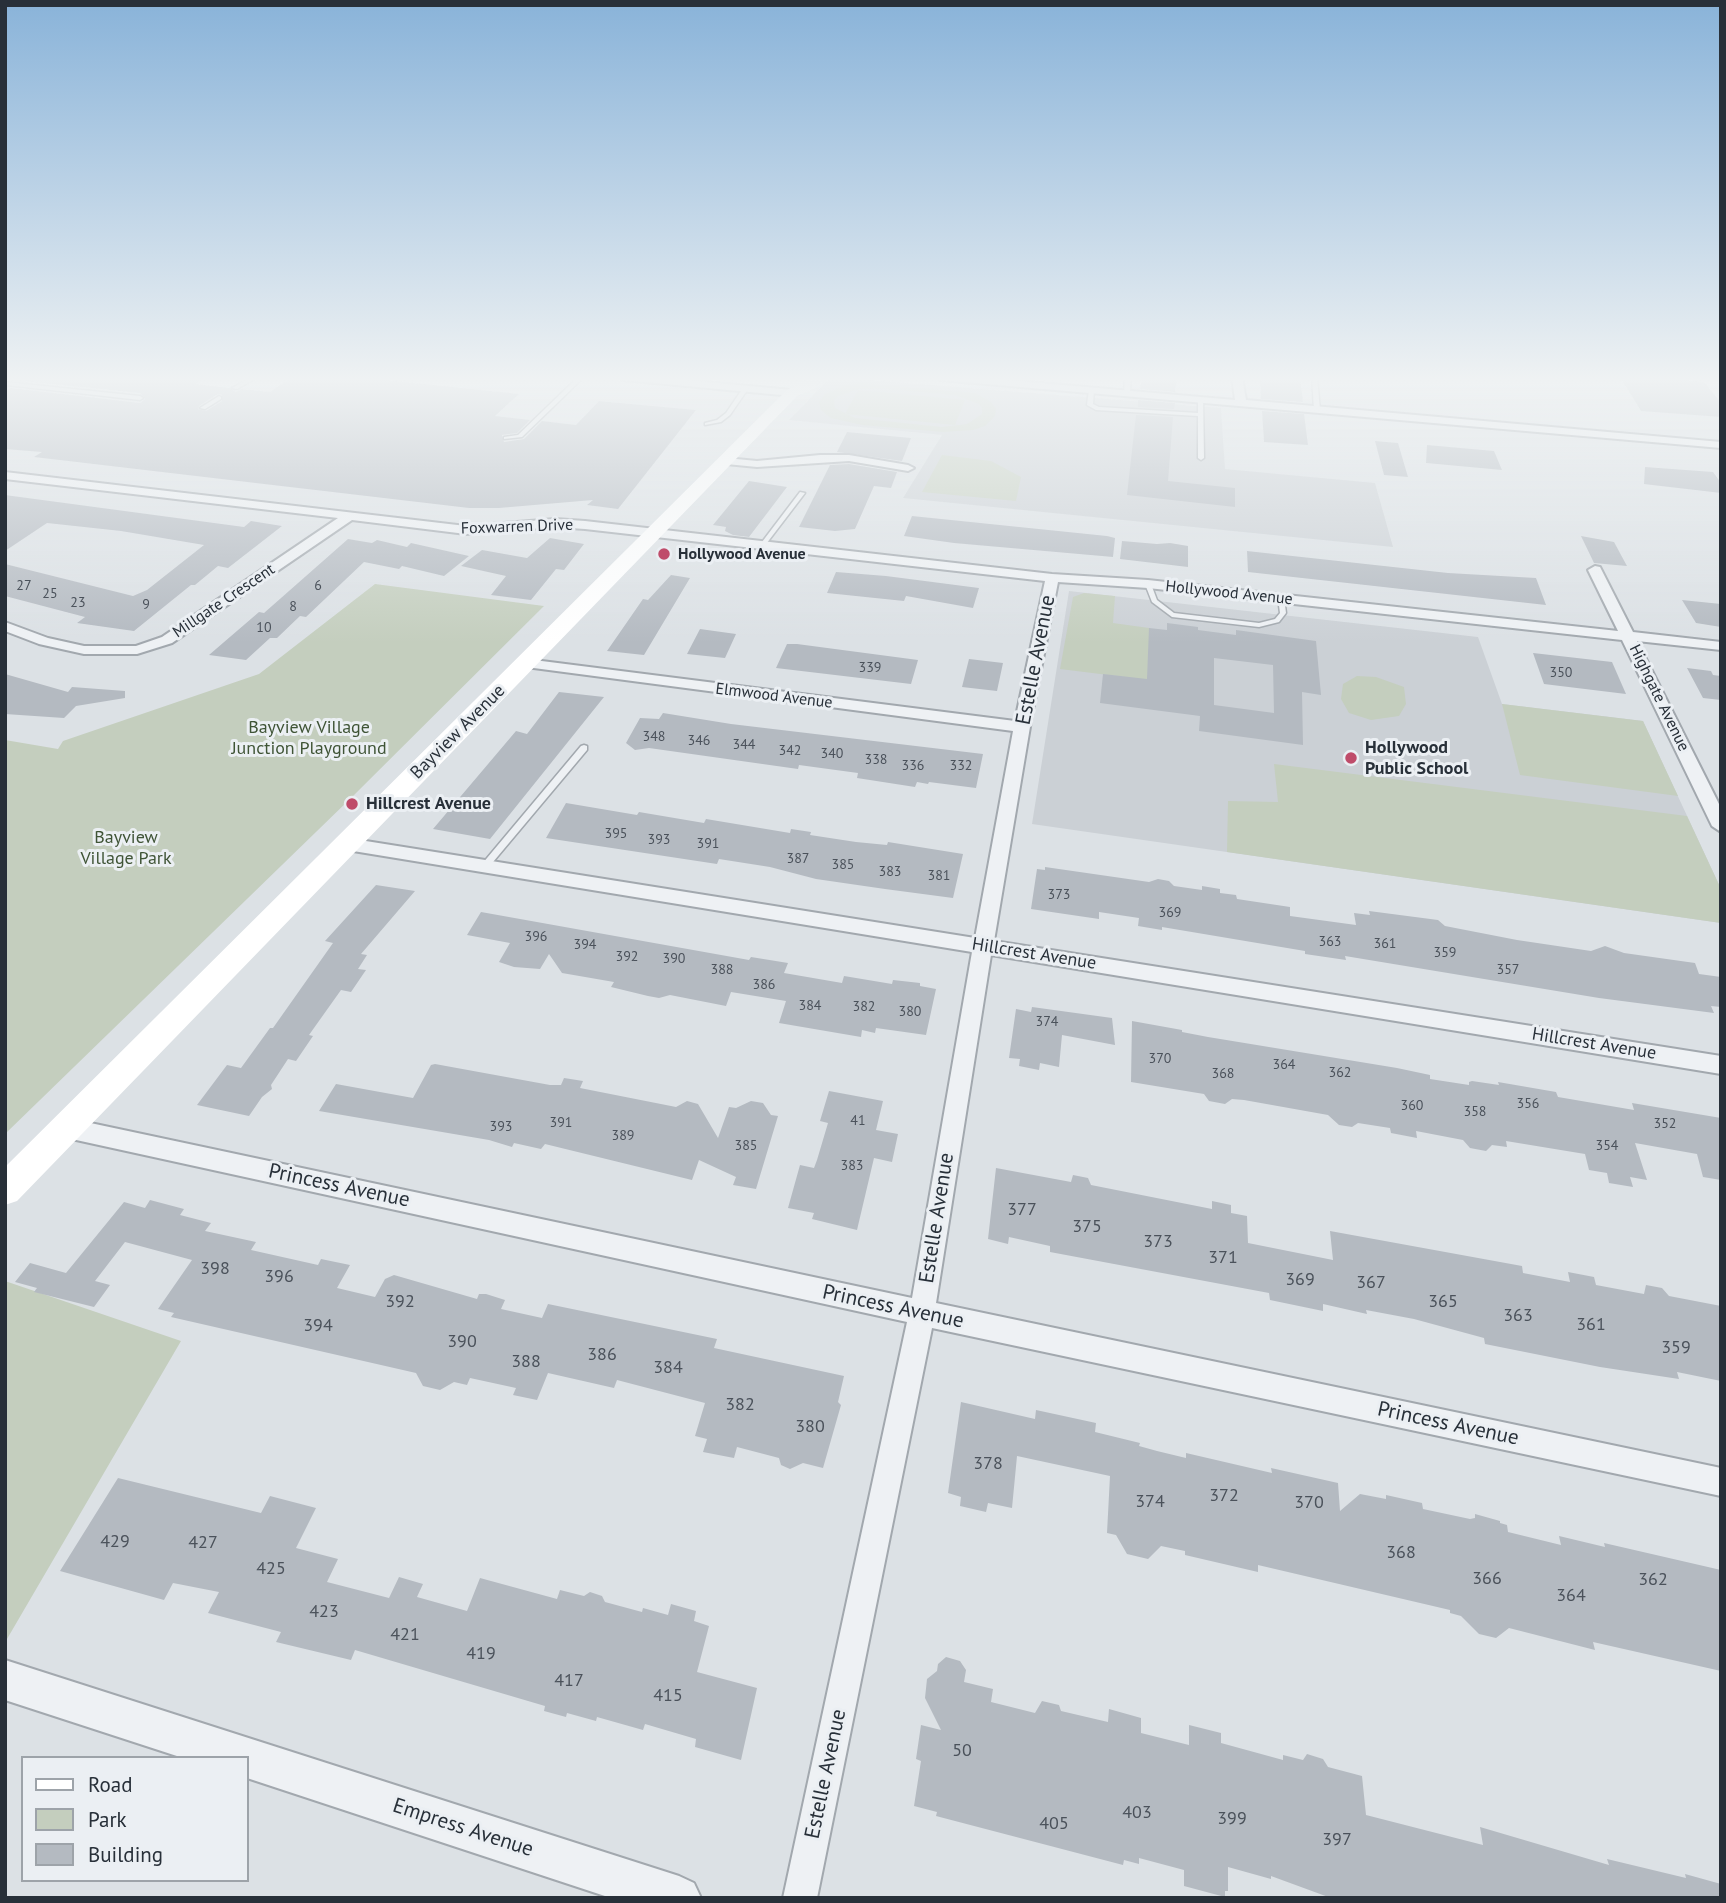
<!DOCTYPE html>
<style>
body{margin:0}
#map{position:relative;width:1726px;height:1903px;overflow:hidden;background:#dce1e5;font-family:"PT Sans",sans-serif}
canvas{display:block}
.frame{position:absolute;inset:0;border:7px solid #283039;pointer-events:none}
.legend{position:absolute;left:21px;top:1756px;width:228px;height:126px;box-sizing:border-box;background:#ebeff3;border:2px solid #9da3a9;margin:0;padding:9px 12px;list-style:none;font-size:21px;color:#283039}
.legend li{display:flex;align-items:center;gap:14px;height:35px}
.legend b{width:35px;border:2px solid #9da3a9}
</style>
<div id="map">
<canvas width="1726" height="1903"></canvas>
<div class="frame"></div>
<ul class="legend">
<li><b style="height:9px;background:#fff"></b>Road</li>
<li><b style="height:19px;background:#c4cebe"></b>Park</li>
<li><b style="height:19px;background:#b4bac1"></b>Building</li>
</ul>
</div>
<script>
const ctx = document.querySelector('canvas').getContext('2d');
ctx.lineJoin = 'round';
function paint(path, color) { ctx.fillStyle = color; ctx.fill(path, 'evenodd'); }
const shape = rows => new Path2D(rows.map(r => 'M' + r).join(''));
function trace(path, color, width, dash) { ctx.strokeStyle = color; ctx.lineWidth = width; ctx.lineCap = dash ? 'butt' : 'round'; ctx.setLineDash(dash || []); ctx.stroke(path); }
function label(font, color, halo, rows, align = 'center') {
  ctx.font = font + ' "PT Sans",sans-serif'; ctx.lineWidth = 6; ctx.setLineDash([]); ctx.textBaseline = 'middle'; ctx.strokeStyle = halo; ctx.fillStyle = color; for (const [text, x, y, turn = 0] of rows) {
    ctx.save(); ctx.translate(x, y); ctx.rotate((+turn || 0) * Math.PI / 180); ctx.textAlign = isNaN(turn) ? turn : align; if (halo) ctx.strokeText(text, 0, 0); ctx.fillText(text, 0, 0); ctx.restore();
  }
}
paint(shape([
 [831,377,1221,408,1225,469,1375,483,1393,547,903,498,942,435,789,420],
 [1069,591,1478,637,1502,704,1643,721,1721,889,1721,923,1032,824]
]), '#cbd0d5');
paint(shape([
 [861,383,975,393,991,402,996,409,995,416,985,426,973,430,943,432,862,425,831,418,821,410,819,402,825,394,846,385],
 [875,388,955,395,979,404,982,408,982,414,967,424,942,427,855,418,835,408,834,400,838,396,859,389],
 [858,390,965,400,955,425,845,414],
 [942,455,991,461,1021,477,1016,501,922,492],
 [375,584,544,606,351,798,5,1134,5,740,58,749,63,741,259,674],
 [1084,593,1115,596,1113,623,1149,628,1149,648,1165,682,1060,669,1073,597],
 [1357,676,1376,677,1404,687,1406,704,1399,716,1371,720,1349,713,1341,699,1343,684],
 [1502,704,1643,721,1678,796,1520,775],
 [1274,764,1687,816,1721,889,1721,923,1227,852,1228,801,1278,802],
 [5,1281,181,1341,7,1639,5,1638]
]), '#c4cebe');
paint(shape([
 [32,377,207,377,195,384,230,388,236,392,242,389,270,392,292,377,357,377,519,394,495,416,530,420,517,433,502,435,504,442,524,439,542,421,576,425,599,401,696,410,618,509,587,505,593,500,499,508,469,508,34,457,42,452,5,449,5,391,11,388,140,403,145,399,140,393,24,381],
 [218,394,222,395,222,401,206,411,198,409,199,406],
 [1142,377,1177,377,1175,392,1140,389],
 [1260,377,1300,377,1303,402,1261,399],
 [1620,377,1655,377,1704,382,1721,403,1721,417,1641,411],
 [1138,400,1175,403,1174,409,1138,407],
 [1262,411,1304,414,1308,445,1264,442],
 [1136,415,1173,417,1168,481,1235,488,1235,507,1127,495],
 [847,432,911,438,902,461,837,452],
 [1375,441,1398,443,1408,477,1384,475],
 [1427,445,1494,451,1502,470,1426,463],
 [849,464,897,472,891,488,874,486,855,529,835,531,799,527,830,465],
 [1645,467,1713,472,1721,483,1721,493,1644,484],
 [749,481,787,487,749,537,733,535,725,531,726,527,713,525],
 [5,495,244,527,251,521,282,526,228,568,218,566,195,585,191,585,134,631,77,623,85,617,5,596,5,564,133,596,147,590,204,545,121,531,47,523,5,551],
 [912,516,1107,536,1115,538,1113,557,954,543,904,536],
 [1581,536,1614,542,1627,566,1594,563],
 [550,538,584,544,564,570,556,569,531,600,491,595,506,576,461,566,482,550,527,558],
 [348,539,372,543,377,540,407,547,411,543,469,556,444,576,402,566,399,569,364,562,306,617,300,616,277,638,270,638,246,660,209,655,259,612,264,613],
 [1122,541,1157,544,1170,543,1188,546,1188,567,1120,559],
 [1247,551,1448,573,1536,578,1546,605,1248,572],
 [836,572,886,576,979,588,973,608,906,596,904,601,827,593],
 [671,575,690,578,644,655,607,651,643,599,648,600],
 [1682,600,1721,604,1721,627,1696,623],
 [1167,623,1198,627,1198,630,1236,635,1236,630,1316,641,1321,695,1302,692,1303,745,1199,731,1200,716,1100,703,1103,674,1147,679,1149,628,1167,630],
 [1214,658,1273,665,1274,713,1214,705],
 [700,629,736,634,725,658,687,654],
 [787,644,797,644,918,660,911,684,776,668],
 [1533,653,1612,662,1626,694,1544,684],
 [969,659,1003,663,997,691,962,687],
 [1687,668,1711,671,1713,675,1721,676,1721,700,1703,698],
 [5,674,68,692,72,687,125,691,125,698,76,706,64,718,5,714],
 [559,692,604,697,490,839,433,829,516,731,527,734],
 [663,713,731,724,983,754,976,788,929,782,928,784,917,782,915,787,857,778,858,773,799,765,798,769,649,748,635,750,626,743,640,718,659,719],
 [566,803,637,815,639,812,704,823,706,819,790,833,791,829,811,832,810,835,856,842,887,845,888,842,963,854,953,898,885,889,816,879,770,867,719,859,717,864,546,838],
 [1045,867,1149,882,1158,879,1169,881,1174,886,1202,890,1202,886,1220,889,1220,893,1236,895,1237,899,1290,907,1290,916,1356,925,1354,913,1370,915,1369,911,1438,920,1445,926,1517,940,1591,951,1605,946,1624,953,1695,963,1699,974,1721,977,1721,1007,1711,1006,1714,1013,1599,998,1345,956,1346,960,1305,954,1305,951,1162,927,1162,930,1138,926,1139,918,1099,912,1099,919,1031,909,1037,869,1045,870],
 [376,885,415,891,361,954,367,955,358,969,366,970,351,992,341,990,309,1035,313,1036,296,1061,288,1059,271,1085,272,1089,262,1097,249,1116,197,1105,227,1065,241,1068,270,1028,273,1028,333,943,325,941],
 [481,912,749,960,751,957,788,963,784,973,842,983,844,976,892,984,893,980,920,983,920,986,936,989,926,1035,876,1028,875,1033,862,1030,861,1037,779,1023,786,1001,731,992,726,1006,670,995,659,998,648,996,611,987,614,982,562,973,549,954,540,969,514,967,499,962,510,943,467,935],
 [1032,1007,1112,1018,1115,1045,1062,1035,1059,1067,1040,1063,1039,1070,1019,1066,1020,1059,1009,1058,1016,1009,1031,1012],
 [1132,1021,1182,1030,1182,1032,1208,1037,1397,1068,1430,1075,1430,1079,1469,1085,1469,1082,1472,1081,1499,1085,1498,1082,1556,1092,1558,1097,1634,1110,1632,1103,1721,1118,1721,1180,1703,1177,1697,1154,1635,1143,1647,1180,1630,1177,1633,1187,1609,1183,1607,1173,1589,1170,1585,1154,1506,1141,1507,1147,1492,1145,1486,1151,1470,1148,1463,1140,1416,1131,1417,1138,1391,1133,1390,1128,1358,1123,1352,1127,1339,1125,1328,1115,1244,1100,1232,1099,1225,1104,1209,1101,1204,1094,1131,1082],
 [435,1064,550,1085,561,1085,564,1078,583,1081,580,1088,676,1107,687,1101,698,1104,718,1138,729,1107,736,1108,751,1101,763,1103,771,1115,778,1116,756,1189,733,1185,736,1177,699,1160,692,1180,545,1144,541,1149,514,1143,512,1147,489,1140,319,1111,336,1084,413,1098,431,1065],
 [829,1091,883,1101,876,1130,898,1134,892,1162,874,1158,857,1230,812,1219,814,1213,788,1208,800,1165,814,1168,817,1160,828,1123,820,1121],
 [996,1168,1071,1182,1073,1175,1088,1178,1091,1185,1212,1209,1212,1201,1231,1205,1231,1213,1247,1216,1248,1243,1333,1260,1330,1231,1522,1266,1523,1273,1570,1282,1568,1272,1594,1277,1596,1285,1644,1294,1646,1285,1662,1288,1669,1296,1721,1306,1721,1381,1677,1372,1679,1379,1600,1367,1485,1344,1484,1338,1414,1319,1366,1310,1367,1314,1323,1304,1323,1311,1270,1300,1269,1293,1050,1252,1050,1246,1009,1237,1008,1244,988,1239],
 [150,1200,184,1209,180,1215,211,1223,205,1231,256,1242,251,1250,318,1265,321,1259,350,1265,337,1288,375,1297,385,1279,394,1275,477,1299,479,1294,486,1294,505,1300,501,1309,542,1318,548,1304,717,1339,714,1348,844,1376,838,1402,841,1405,823,1468,803,1463,790,1469,781,1465,779,1458,737,1447,734,1458,703,1452,707,1439,695,1436,705,1403,617,1380,614,1388,548,1373,537,1400,513,1395,516,1388,470,1378,467,1385,454,1382,440,1390,423,1386,416,1373,171,1317,174,1313,158,1309,192,1260,125,1242,95,1281,110,1285,94,1307,34,1292,37,1288,15,1282,30,1263,66,1273,124,1202,145,1208],
 [961,1402,1035,1419,1036,1410,1096,1423,1095,1432,1140,1443,1139,1446,1157,1451,1186,1458,1186,1453,1272,1473,1271,1468,1338,1483,1340,1511,1360,1494,1386,1499,1386,1495,1422,1503,1423,1509,1470,1519,1475,1518,1475,1514,1500,1521,1500,1523,1507,1525,1508,1532,1561,1545,1559,1536,1605,1547,1604,1543,1721,1570,1721,1671,1593,1642,1595,1650,1509,1628,1496,1638,1479,1634,1461,1616,1450,1613,1450,1610,1258,1565,1258,1572,1185,1555,1185,1551,1161,1546,1148,1559,1127,1554,1116,1535,1107,1533,1110,1476,1017,1456,1012,1508,988,1503,986,1512,960,1506,961,1497,948,1493],
 [118,1478,261,1513,270,1496,316,1508,296,1548,338,1559,327,1582,389,1598,399,1577,423,1584,417,1597,467,1611,480,1578,557,1599,560,1590,584,1596,590,1592,602,1596,605,1602,642,1612,643,1608,668,1615,671,1604,696,1611,694,1621,709,1626,697,1672,757,1688,741,1760,695,1747,696,1739,645,1724,643,1730,597,1717,596,1721,567,1713,566,1717,544,1711,545,1706,355,1650,351,1660,276,1642,281,1632,208,1613,219,1592,173,1583,164,1600,60,1571],
 [946,1657,960,1661,966,1670,964,1682,993,1689,991,1702,1035,1713,1042,1701,1059,1705,1061,1711,1108,1722,1109,1709,1141,1718,1141,1733,1189,1745,1189,1725,1221,1733,1221,1743,1283,1760,1283,1755,1303,1760,1307,1754,1323,1759,1328,1767,1362,1776,1366,1815,1483,1845,1480,1827,1609,1865,1607,1859,1686,1878,1685,1874,1721,1884,1721,1898,1331,1898,1271,1876,1271,1879,1228,1867,1228,1891,1225,1891,1225,1897,1184,1886,1184,1870,1139,1858,1139,1864,1124,1860,1123,1865,936,1816,937,1812,914,1806,921,1761,916,1759,921,1725,941,1730,925,1698,927,1679,937,1671,938,1664]
]), '#b4bac1');
const service = shape([
 [252,377,258,377,237,389,232,388,252,377],
 [578,377,584,377,522,437,504,439,504,437,518,435,578,377],
 [1125,377,1131,377,1130,393,1127,395,1124,393,1125,377],
 [1312,377,1317,377,1320,410,1317,412,1314,410,1312,377],
 [5,382,140,396,143,398,140,400,6,385,5,382],
 [743,388,748,389,730,415,721,422,705,425,705,423,717,420,726,413,743,388],
 [1089,389,1094,390,1093,404,1099,407,1198,413,1198,399,1203,398,1204,458,1201,460,1198,458,1198,416,1096,410,1087,405,1089,389],
 [219,396,221,397,221,399,205,409,200,408,219,396],
 [800,492,805,493,763,548,759,548,759,546,800,492],
 [1146,583,1151,584,1157,600,1174,613,1259,623,1275,619,1280,613,1278,598,1281,596,1284,598,1286,613,1279,622,1259,627,1172,617,1152,602,1145,584,1146,583],
 [584,745,587,746,587,750,488,868,482,868,481,866,482,864,581,746,584,745]
]);
const minor = shape([
 [618,377,653,377,792,390,797,393,792,396,623,380,618,377],
 [935,377,972,377,1235,400,1232,377,1242,377,1246,400,1721,442,1721,448,940,380,935,377],
 [820,455,849,455,908,465,914,468,908,471,849,461,757,467,726,464,720,461,726,458,757,461,820,455],
 [5,472,466,526,555,519,585,521,1052,574,1148,580,1618,631,1588,570,1595,566,1600,567,1633,632,1721,642,1721,650,1637,641,1721,808,1721,832,1712,826,1622,640,1148,588,1058,582,1032,715,994,941,1721,1056,1721,1074,991,955,936,1303,1721,1468,1721,1496,932,1328,817,1898,783,1898,907,1322,67,1138,59,1135,56,1128,59,1121,67,1118,912,1298,972,952,347,850,338,844,347,838,975,938,1013,731,526,667,519,663,526,659,1015,721,1045,581,585,529,555,527,466,534,352,520,172,643,137,654,84,654,39,644,5,631,5,622,48,638,84,646,136,646,162,637,338,518,5,479,5,472]
]);
const tertiary = shape([
 [5,1660,679,1876,694,1883,701,1898,611,1898,247,1778,247,1758,183,1758,5,1700,5,1660]
]);
trace(service, '#a2a8ae', 3);
trace(minor, '#a2a8ae', 4);
trace(tertiary, '#a2a8ae', 4);
paint(service, '#eef1f4');
paint(minor, '#eef1f4');
paint(tertiary, '#eef1f4');
paint(shape([
 [810,377,825,377,815,388,797,396,17,1201,5,1205,5,1167,787,390,810,377]
]), '#fff');
const sky = ctx.createLinearGradient(0, 0, 0, 643);
sky.addColorStop(0, '#89b3d9');
sky.addColorStop(0.59, '#eff2f3');
sky.addColorStop(1, '#eff2f300');
ctx.fillStyle = sky;
ctx.fillRect(0, 0, 1726, 643);
for (const [x, y, r, color] of [
 [664,554,7,"#bf4c6a"],
 [1351,758,7,"#bf4c6a"],
 [352,804,7,"#bf4c6a"]
]) { const dot = new Path2D(); dot.arc(x, y, r, 0, 2 * Math.PI); ctx.fillStyle = color; ctx.fill(dot); trace(dot, '#ebeff3', 2.5); }
label('14px', '#4b525b', null, [
 ["27",24,586],
 ["6",318,586],
 ["25",50,594],
 ["23",78,603],
 ["9",146,605],
 ["8",293,607],
 ["10",264,628],
 ["339",870,668],
 ["350",1561,673],
 ["348",654,737],
 ["346",699,741],
 ["344",744,745],
 ["342",790,751],
 ["340",832,754],
 ["338",876,760],
 ["336",913,766],
 ["332",961,766],
 ["395",616,834],
 ["393",659,840],
 ["391",708,844],
 ["387",798,859],
 ["385",843,865],
 ["383",890,872],
 ["381",939,876],
 ["373",1059,895],
 ["369",1170,913],
 ["396",536,937],
 ["363",1330,942],
 ["361",1385,944],
 ["394",585,945],
 ["359",1445,953],
 ["392",627,957],
 ["390",674,959],
 ["388",722,970],
 ["357",1508,970],
 ["386",764,985],
 ["384",810,1006],
 ["382",864,1007],
 ["380",910,1012],
 ["374",1047,1022],
 ["370",1160,1059],
 ["364",1284,1065],
 ["362",1340,1073],
 ["368",1223,1074],
 ["356",1528,1104],
 ["360",1412,1106],
 ["358",1475,1112],
 ["41",858,1121],
 ["391",561,1123],
 ["352",1665,1124],
 ["393",501,1127],
 ["389",623,1136],
 ["385",746,1146],
 ["354",1607,1146],
 ["383",852,1166]
]);
label('16px', '#283039', '#ebeff3', [
 ["Foxwarren Drive",517,527,-2],
 ["Hollywood Avenue",1229,593,6],
 ["Millgate Crescent",224,601,-34],
 ["Elmwood Avenue",774,696,7],
 ["Highgate Avenue",1659,698,64]
]);
label('bold 16px', '#283039', '#ebeff3', [
 ["Hollywood Avenue",678,554]
], 'left');
label('18px', '#3f5436', '#ebeff3', [
 ["Bayview Village",309,728],
 ["Junction Playground",309,749],
 ["Bayview",126,838],
 ["Village Park",126,859]
]);
label('18px', '#283039', '#ebeff3', [
 ["Bayview Avenue",458,732,-45],
 ["Hillcrest Avenue",1034,954,9],
 ["Hillcrest Avenue",1594,1044,9]
]);
label('bold 18px', '#283039', '#ebeff3', [
 ["Hollywood",1365,748],
 ["Public School",1365,769],
 ["Hillcrest Avenue",366,804]
], 'left');
label('18px', '#4b525b', null, [
 ["377",1022,1210],
 ["375",1087,1227],
 ["373",1158,1242],
 ["371",1223,1258],
 ["398",215,1269],
 ["396",279,1277],
 ["369",1300,1280],
 ["367",1371,1283],
 ["392",400,1302],
 ["365",1443,1302],
 ["363",1518,1316],
 ["361",1591,1325],
 ["394",318,1326],
 ["390",462,1342],
 ["359",1676,1348],
 ["386",602,1355],
 ["388",526,1362],
 ["384",668,1368],
 ["382",740,1405],
 ["380",810,1427],
 ["378",988,1464],
 ["372",1224,1496],
 ["374",1150,1502],
 ["370",1309,1503],
 ["429",115,1542],
 ["427",203,1543],
 ["368",1401,1553],
 ["425",271,1569],
 ["366",1487,1579],
 ["362",1653,1580],
 ["364",1571,1596],
 ["423",324,1612],
 ["421",405,1635],
 ["419",481,1654],
 ["417",569,1681],
 ["415",668,1696],
 ["50",962,1751],
 ["403",1137,1813],
 ["399",1232,1819],
 ["405",1054,1824],
 ["397",1337,1840]
]);
label('21px', '#283039', '#ebeff3', [
 ["Estelle Avenue",1036,660,-79],
 ["Princess Avenue",339,1186,12],
 ["Estelle Avenue",937,1218,-81],
 ["Princess Avenue",893,1307,12],
 ["Princess Avenue",1448,1424,12],
 ["Estelle Avenue",826,1774,-78],
 ["Empress Avenue",463,1828,18]
]);
</script>
